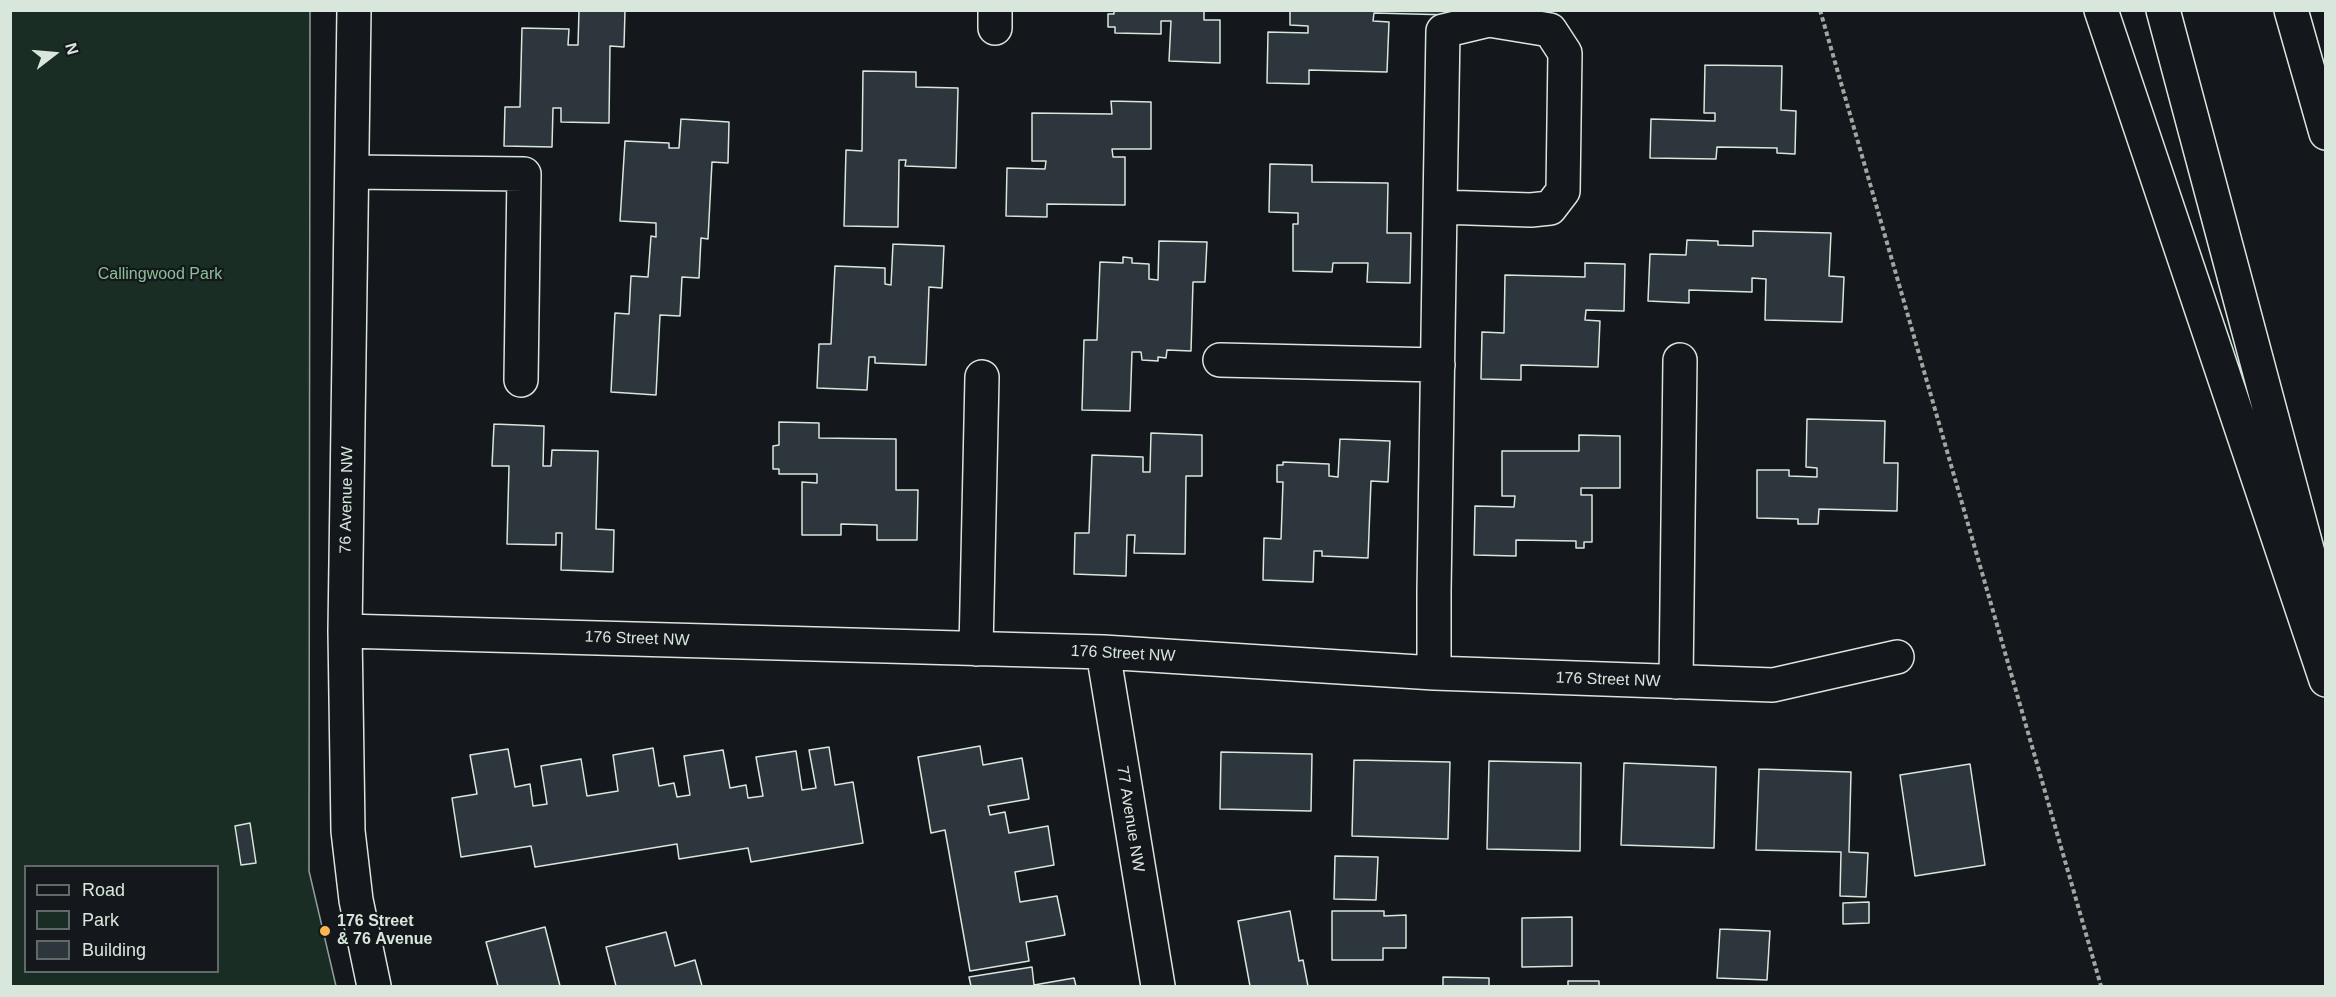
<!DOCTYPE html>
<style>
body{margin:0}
#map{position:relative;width:2336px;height:997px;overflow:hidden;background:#14181c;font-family:Arial,sans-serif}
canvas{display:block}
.frame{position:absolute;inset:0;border:12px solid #d8e6dc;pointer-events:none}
.legend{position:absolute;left:24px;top:865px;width:195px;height:108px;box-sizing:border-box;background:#14181c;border:2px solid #626a69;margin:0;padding:8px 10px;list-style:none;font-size:18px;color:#d8e6dc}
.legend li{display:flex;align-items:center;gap:12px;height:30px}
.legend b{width:30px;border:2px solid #626a69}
.north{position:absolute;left:24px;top:24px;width:60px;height:60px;-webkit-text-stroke:4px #14181c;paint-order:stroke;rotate:74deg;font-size:16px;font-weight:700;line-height:24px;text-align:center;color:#d8e6dc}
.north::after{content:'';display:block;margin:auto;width:21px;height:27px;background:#d8e6dc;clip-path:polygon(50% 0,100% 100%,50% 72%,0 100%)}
</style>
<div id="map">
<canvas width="2336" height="997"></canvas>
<div class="frame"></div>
<ul class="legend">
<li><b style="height:8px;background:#14181c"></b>Road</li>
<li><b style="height:16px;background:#1a2d24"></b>Park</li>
<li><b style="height:16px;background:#2c363c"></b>Building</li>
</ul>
<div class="north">N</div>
</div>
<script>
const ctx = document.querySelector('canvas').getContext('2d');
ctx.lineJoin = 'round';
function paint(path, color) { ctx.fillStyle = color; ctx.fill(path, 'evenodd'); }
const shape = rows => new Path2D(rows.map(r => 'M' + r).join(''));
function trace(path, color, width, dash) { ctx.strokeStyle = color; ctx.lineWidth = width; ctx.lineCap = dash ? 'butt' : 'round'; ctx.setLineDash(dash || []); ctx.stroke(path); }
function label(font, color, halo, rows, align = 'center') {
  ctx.font = font + ' Arial,sans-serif'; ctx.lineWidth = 4.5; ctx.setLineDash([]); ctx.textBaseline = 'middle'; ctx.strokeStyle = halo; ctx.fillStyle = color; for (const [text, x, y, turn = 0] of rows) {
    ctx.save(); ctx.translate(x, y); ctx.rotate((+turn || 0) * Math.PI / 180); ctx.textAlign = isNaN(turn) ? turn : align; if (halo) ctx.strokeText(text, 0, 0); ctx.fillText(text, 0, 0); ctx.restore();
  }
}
const green = shape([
 [10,11,310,11,309,871,336,986,11,986,10,11],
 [26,866,218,866,218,972,26,972,26,866]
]);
paint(green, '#1a2d24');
trace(green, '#939e99', 1.5);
const building = shape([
 [579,10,625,10,624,47,610,46,609,123,561,122,561,108,553,108,552,147,504,146,505,107,520,107,522,28,569,29,568,45,578,45,579,10],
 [1114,10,1204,10,1204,20,1220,20,1220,63,1169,61,1171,21,1161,21,1161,34,1115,33,1115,27,1108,27,1108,14,1114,14,1114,10],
 [1290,10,1450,10,1450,15,1374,13,1373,21,1389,22,1387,72,1309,70,1309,84,1267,83,1268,32,1308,33,1308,26,1290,25,1290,10],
 [1705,65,1782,66,1781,110,1796,111,1795,154,1777,153,1777,148,1717,147,1716,159,1650,158,1651,119,1715,121,1715,113,1704,113,1705,65],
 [863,71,916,72,916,87,958,88,956,168,905,166,906,160,899,160,898,227,844,226,846,150,862,151,863,71],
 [1111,101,1151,102,1151,149,1112,149,1113,157,1125,157,1125,205,1047,204,1047,217,1006,216,1007,168,1045,169,1046,161,1032,161,1032,113,1112,114,1111,101],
 [681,119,729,122,728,163,712,162,708,239,701,238,699,278,682,277,680,316,660,315,656,395,611,392,615,313,629,314,631,276,648,277,651,236,656,237,656,223,620,221,625,141,669,143,669,148,679,148,681,119],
 [1270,164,1312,165,1312,182,1388,183,1387,233,1411,233,1410,283,1367,282,1368,263,1333,263,1332,272,1293,271,1293,224,1298,224,1298,213,1269,212,1270,164],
 [1753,231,1831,233,1829,276,1844,277,1842,322,1765,320,1766,279,1752,278,1752,292,1689,290,1689,303,1648,301,1650,254,1686,255,1687,240,1718,241,1718,245,1753,246,1753,231],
 [1159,241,1207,242,1205,282,1193,282,1191,351,1167,350,1166,358,1158,357,1158,361,1142,360,1141,352,1132,352,1130,411,1082,410,1084,340,1097,340,1100,262,1123,263,1123,257,1132,258,1132,263,1149,264,1149,279,1158,280,1159,241],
 [893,244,944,246,942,288,929,287,926,365,875,363,875,357,869,357,867,390,817,388,819,344,831,344,835,266,885,268,885,284,891,285,893,244],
 [1585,263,1625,264,1624,311,1586,310,1585,320,1600,321,1598,367,1521,365,1521,380,1481,379,1482,332,1504,333,1505,275,1585,277,1585,263],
 [1807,419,1885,421,1884,463,1898,463,1897,511,1819,509,1818,524,1798,524,1798,519,1757,518,1757,470,1789,470,1789,476,1817,477,1817,468,1806,467,1807,419],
 [779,422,819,423,819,438,896,439,896,490,918,490,917,540,877,540,877,525,841,524,841,535,802,535,802,482,817,483,817,474,779,474,779,469,773,469,773,446,779,445,779,422],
 [494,424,544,426,543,466,551,466,552,450,598,451,596,529,614,530,613,572,561,570,562,533,556,533,556,545,507,544,509,466,492,466,494,424],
 [1151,433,1202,435,1202,476,1186,476,1185,554,1134,553,1135,535,1127,535,1126,576,1074,574,1075,533,1089,533,1092,455,1143,457,1143,472,1150,472,1151,433],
 [1579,435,1620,436,1620,488,1581,488,1581,495,1592,495,1592,542,1584,542,1584,548,1576,548,1576,541,1516,540,1516,556,1474,555,1475,506,1514,507,1515,496,1502,496,1502,451,1579,451,1579,435],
 [1340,439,1390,441,1388,482,1371,481,1368,558,1322,556,1322,551,1314,551,1313,582,1263,580,1264,538,1281,539,1283,482,1277,482,1277,465,1283,465,1283,462,1329,464,1329,476,1338,477,1340,439],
 [980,746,983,765,1022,758,1029,799,988,806,990,815,1005,812,1009,833,1048,826,1054,865,1015,872,1020,902,1057,896,1065,935,1026,942,1029,961,970,971,945,830,931,833,918,757,980,746],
 [829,747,835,785,853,782,863,843,751,862,748,848,679,859,677,844,535,867,531,846,461,857,452,798,477,794,470,755,508,749,515,787,530,784,533,806,547,804,541,766,581,759,587,796,618,791,613,755,653,748,659,786,674,783,677,797,690,795,684,756,723,750,730,788,746,785,748,798,763,796,756,757,796,751,802,790,816,788,809,750,829,747],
 [1221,752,1312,754,1311,811,1220,809,1221,752],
 [1354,760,1450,762,1448,839,1352,836,1354,760],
 [1489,761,1581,763,1580,851,1487,849,1489,761],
 [1624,763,1716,767,1714,848,1621,845,1624,763],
 [1970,764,1985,865,1915,876,1900,775,1970,764],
 [1759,769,1851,772,1849,852,1868,853,1866,897,1840,896,1841,852,1756,850,1759,769],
 [250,823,256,863,241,865,235,826,250,823],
 [1335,856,1378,857,1376,900,1334,899,1335,856],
 [1869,902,1869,923,1843,924,1843,903,1869,902],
 [1290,911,1299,961,1303,960,1308,986,1250,986,1238,921,1290,911],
 [1332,911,1384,911,1384,916,1406,915,1406,948,1383,948,1383,960,1332,960,1332,911],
 [1572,917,1572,966,1522,967,1522,918,1572,917],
 [545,927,560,986,498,986,486,942,545,927],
 [1720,929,1770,931,1767,980,1717,978,1720,929],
 [666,932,675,966,695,960,702,986,616,986,606,947,666,932],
 [1032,967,1034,985,1074,978,1076,986,971,986,969,977,1032,967],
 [1443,977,1489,978,1489,986,1443,986,1443,977],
 [1568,981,1599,981,1599,986,1568,986,1568,981]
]);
paint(building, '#2c363c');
trace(building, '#d8e6dc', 1.5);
const minor = shape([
 [354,10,345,631,348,831,356,900,374,986],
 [995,10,995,28],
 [352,172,524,174,521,380],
 [1220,360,1438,365],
 [345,631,1103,652,1434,673,1773,685,1897,657],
 [976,649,982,377],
 [1103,652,1158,986],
 [1434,673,1434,591,1440,207,1443,31,1489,20,1550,30,1565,53,1563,191,1550,208,1531,210,1440,207],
 [1676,682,1680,360]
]);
const highway = shape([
 [2101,10,2326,680],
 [2163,10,2323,609],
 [2291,10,2326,133]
]);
trace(minor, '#d8e6dc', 36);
trace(highway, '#d8e6dc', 36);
trace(shape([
 [1820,10,2101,986]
]), '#9da8a2', 4, [4.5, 3]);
trace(minor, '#14181c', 33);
trace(highway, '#14181c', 33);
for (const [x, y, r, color] of [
 [325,931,6,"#ffb74d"]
]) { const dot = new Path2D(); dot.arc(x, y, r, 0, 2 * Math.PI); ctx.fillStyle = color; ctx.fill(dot); trace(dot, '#14181c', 2); }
label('16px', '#8ac095', '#14181c', [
 ["Callingwood Park",160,275]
]);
label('16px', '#d8e6dc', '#14181c', [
 ["76 Avenue NW",347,500,-89],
 ["176 Street NW",637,639,2],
 ["176 Street NW",1123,654,3],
 ["176 Street NW",1608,680,2],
 ["77 Avenue NW",1130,819,81]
]);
label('bold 16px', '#d8e6dc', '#14181c', [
 ["176 Street",337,922],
 ["& 76 Avenue",337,940]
], 'left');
</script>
